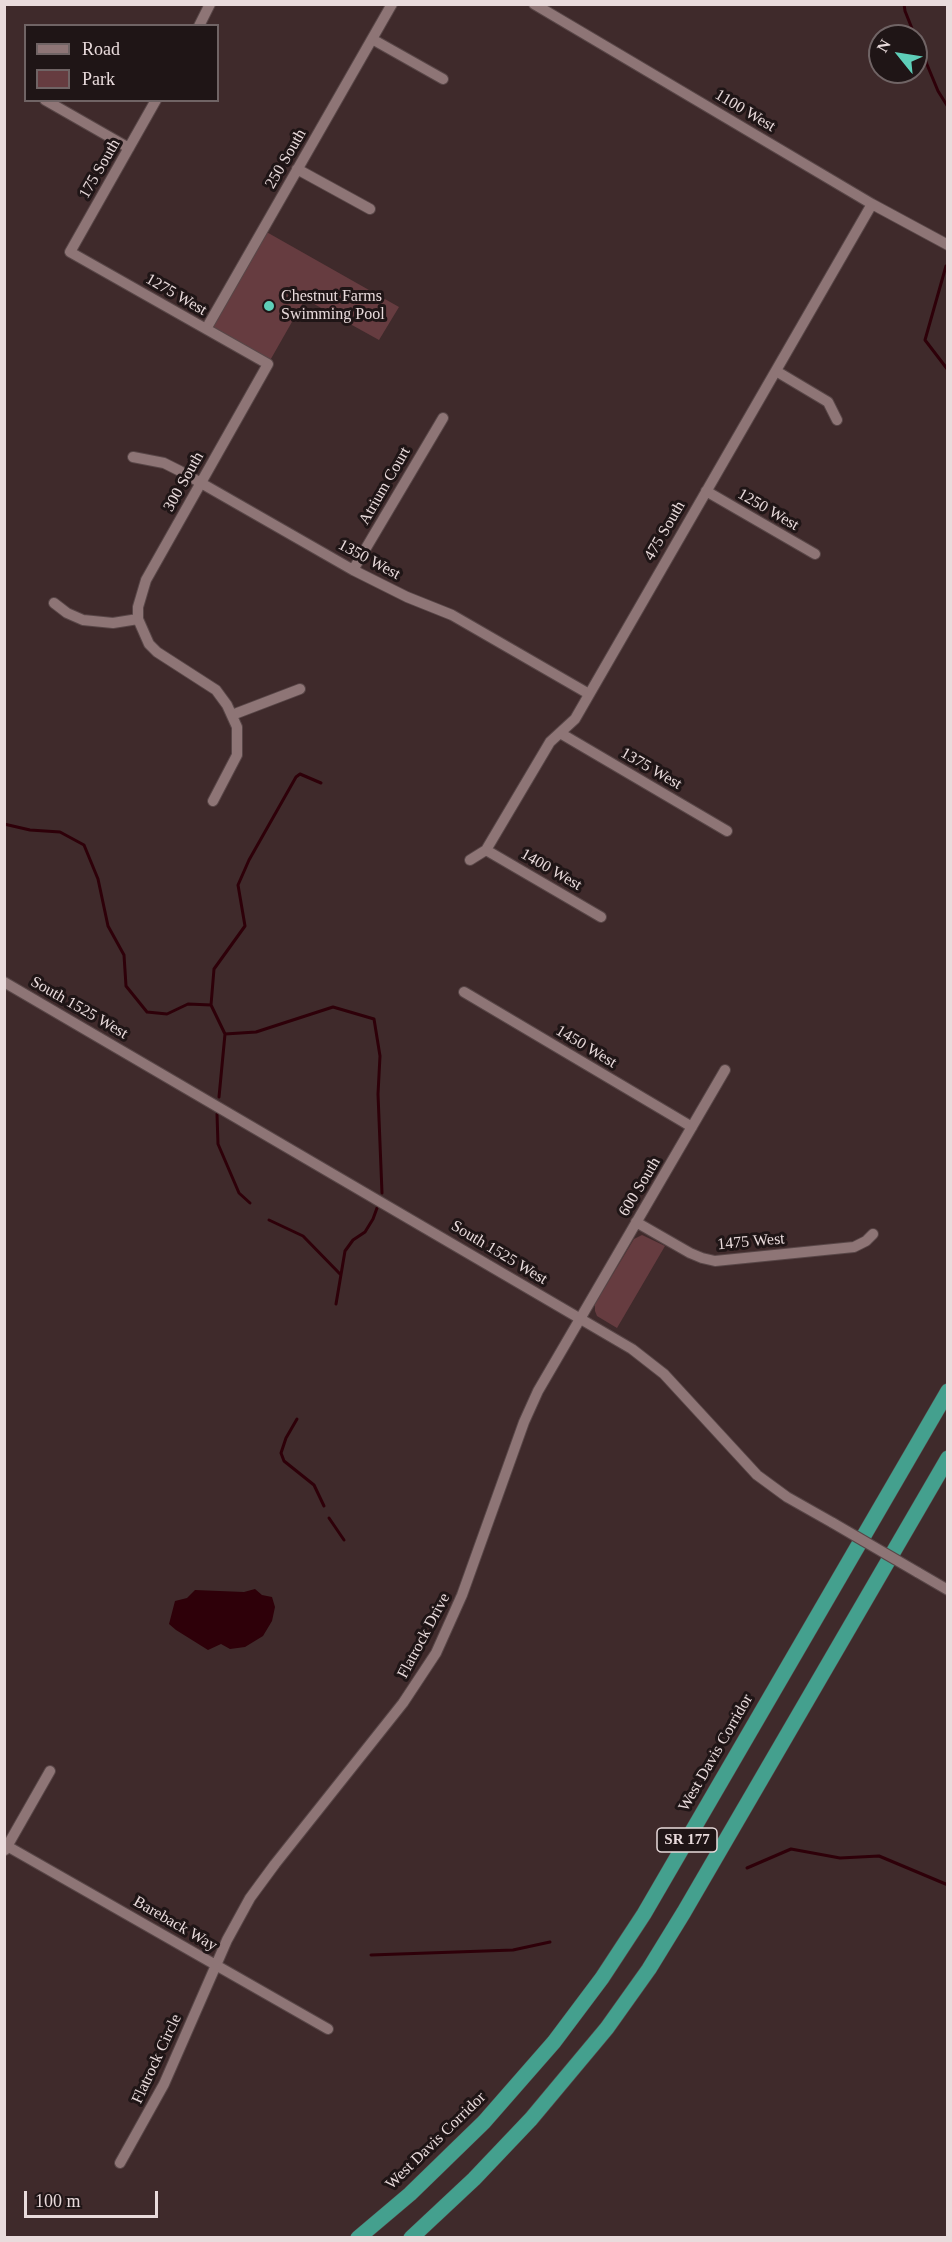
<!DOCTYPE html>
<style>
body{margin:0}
#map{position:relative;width:952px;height:2242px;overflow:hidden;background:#3f2a2b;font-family:"Times New Roman",serif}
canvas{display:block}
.frame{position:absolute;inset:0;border:6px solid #e9dbdc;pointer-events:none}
.legend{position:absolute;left:24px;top:24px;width:195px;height:78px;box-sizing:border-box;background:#1f1516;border:2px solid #706465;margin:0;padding:8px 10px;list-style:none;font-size:18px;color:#e9dbdc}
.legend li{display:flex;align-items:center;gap:12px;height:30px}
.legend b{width:30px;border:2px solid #706465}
.north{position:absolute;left:868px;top:24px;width:60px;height:60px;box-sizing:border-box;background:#1f1516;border:2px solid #706465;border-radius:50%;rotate:300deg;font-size:16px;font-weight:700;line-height:24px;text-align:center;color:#e9dbdc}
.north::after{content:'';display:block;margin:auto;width:21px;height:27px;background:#5eceb8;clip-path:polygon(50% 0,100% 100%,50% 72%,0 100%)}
.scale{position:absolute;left:24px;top:2191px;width:134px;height:27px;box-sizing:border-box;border:3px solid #e9dbdc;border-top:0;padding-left:8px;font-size:18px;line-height:21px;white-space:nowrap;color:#e9dbdc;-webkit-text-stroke:4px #1f1516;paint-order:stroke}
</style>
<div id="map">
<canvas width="952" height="2242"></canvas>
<div class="frame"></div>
<ul class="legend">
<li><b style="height:8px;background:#8e7576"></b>Road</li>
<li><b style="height:16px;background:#663c40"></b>Park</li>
</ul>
<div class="north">N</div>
<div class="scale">100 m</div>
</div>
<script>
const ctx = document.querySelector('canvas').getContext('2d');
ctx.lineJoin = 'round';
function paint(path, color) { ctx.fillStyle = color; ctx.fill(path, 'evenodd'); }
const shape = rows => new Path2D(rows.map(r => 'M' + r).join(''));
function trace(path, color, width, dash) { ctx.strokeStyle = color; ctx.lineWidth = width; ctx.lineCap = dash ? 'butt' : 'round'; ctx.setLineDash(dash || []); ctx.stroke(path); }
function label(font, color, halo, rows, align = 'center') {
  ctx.font = font + ' "Times New Roman",serif'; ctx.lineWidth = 6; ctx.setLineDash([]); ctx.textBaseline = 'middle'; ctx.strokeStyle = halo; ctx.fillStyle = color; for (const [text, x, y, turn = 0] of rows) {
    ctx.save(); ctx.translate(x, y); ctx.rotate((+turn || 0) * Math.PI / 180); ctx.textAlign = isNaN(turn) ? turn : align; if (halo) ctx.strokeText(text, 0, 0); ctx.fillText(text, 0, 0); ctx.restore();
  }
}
paint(shape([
 [263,230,399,307,379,340,305,299,268,364,206,329],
 [642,1235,665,1246,617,1328,597,1316,595,1311,595,1304,634,1239]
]), '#663c40');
paint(shape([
 [255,1589,262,1595,272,1597,275,1607,272,1621,263,1636,245,1647,230,1649,221,1644,208,1650,176,1630,169,1624,175,1601,187,1598,195,1590,244,1592]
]), '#2e0009');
trace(shape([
 [904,4,905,11,915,36],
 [916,38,938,91,948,107],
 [946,266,925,340,948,370],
 [4,824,30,830,60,832,84,845,98,879,108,926,124,955,126,986,147,1012,167,1014,188,1004,211,1005,225,1034,219,1097],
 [211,1005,214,969,245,926,238,885,249,860,296,777,300,774,321,783],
 [225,1034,256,1032,333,1007,374,1019,380,1056,378,1094,382,1193],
 [217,1114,218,1144,239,1193,250,1203],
 [269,1220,303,1236,341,1275],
 [336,1304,345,1251,353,1240,365,1232,373,1219,377,1208],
 [297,1419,286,1438,281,1453,284,1461,314,1485,324,1506],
 [329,1518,344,1540],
 [747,1868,791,1849,840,1858,879,1856,948,1885],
 [371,1955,513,1950,550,1942]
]), '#2e0009', 3);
const minor = shape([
 [534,4,872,204,948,245],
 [199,26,210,4],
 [372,39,443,79],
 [45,100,129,148],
 [156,100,70,252,268,364,146,580,138,607,138,619,149,644,157,652,216,690,227,705,237,727,237,755,213,801],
 [297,169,370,209],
 [206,329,392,4],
 [776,371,828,402,837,420],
 [133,457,164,463,180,471,353,570,407,597,452,615,589,694],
 [706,491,815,554],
 [353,570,443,418],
 [54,603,67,613,83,620,113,623,138,619],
 [232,715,300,689],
 [560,733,727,831],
 [486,850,601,917],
 [470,860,486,850,550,742,575,719,872,204],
 [4,982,632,1349,664,1374,757,1475,787,1497,833,1523],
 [464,992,692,1127],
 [636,1222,690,1253,702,1258,715,1261,854,1247,866,1241,873,1234],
 [917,1572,948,1590],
 [7,1846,328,2029],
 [5,1850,50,1771],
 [120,2163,164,2084,227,1940,250,1898,275,1864,403,1703,436,1653,462,1595,524,1422,538,1391,725,1070]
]);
const highway = shape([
 [358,2238,410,2194,484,2122,554,2042,602,1978,644,1914,948,1391],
 [411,2238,474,2179,531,2119,607,2028,649,1969,684,1912,948,1458]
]);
trace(minor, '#584647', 12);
trace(highway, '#584647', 16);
trace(minor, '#8e7576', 10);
trace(highway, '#44a08e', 15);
const minorBridge = shape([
 [833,1523,917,1572]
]);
trace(minorBridge, '#584647', 12, []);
trace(minorBridge, '#8e7576', 10);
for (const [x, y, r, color] of [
 [269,306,6,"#5eceb8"]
]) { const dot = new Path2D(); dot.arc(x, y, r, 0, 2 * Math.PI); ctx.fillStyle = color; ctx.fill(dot); trace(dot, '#1f1516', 2); }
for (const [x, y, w] of [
 [687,1840,60]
]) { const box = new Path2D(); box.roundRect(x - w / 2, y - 12, w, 24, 4.5); ctx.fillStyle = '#1f1516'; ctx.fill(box); trace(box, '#e9dbdc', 1.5); }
label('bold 15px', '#e9dbdc', null, [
 ["SR 177",687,1840]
]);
label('16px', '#e9dbdc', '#1f1516', [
 ["1100 West",745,111,31],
 ["250 South",286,159,-60],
 ["175 South",100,169,-60],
 ["1275 West",176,295,30],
 ["300 South",184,482,-61],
 ["Atrium Court",385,486,-60],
 ["1250 West",768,510,30],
 ["475 South",665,531,-60],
 ["1350 West",369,560,28],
 ["1375 West",651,769,30],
 ["1400 West",551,870,30],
 ["South 1525 West",79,1008,30],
 ["1450 West",586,1047,31],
 ["600 South",640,1187,-59],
 ["1475 West",751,1242,-5],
 ["South 1525 West",499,1253,31],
 ["Flatrock Drive",424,1636,-62],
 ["West Davis Corridor",716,1753,-60],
 ["Bareback Way",175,1924,30],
 ["Flatrock Circle",157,2059,-65],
 ["West Davis Corridor",436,2141,-44]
]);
label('16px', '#e9dbdc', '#1f1516', [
 ["Chestnut Farms",281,297],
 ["Swimming Pool",281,315]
], 'left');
</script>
